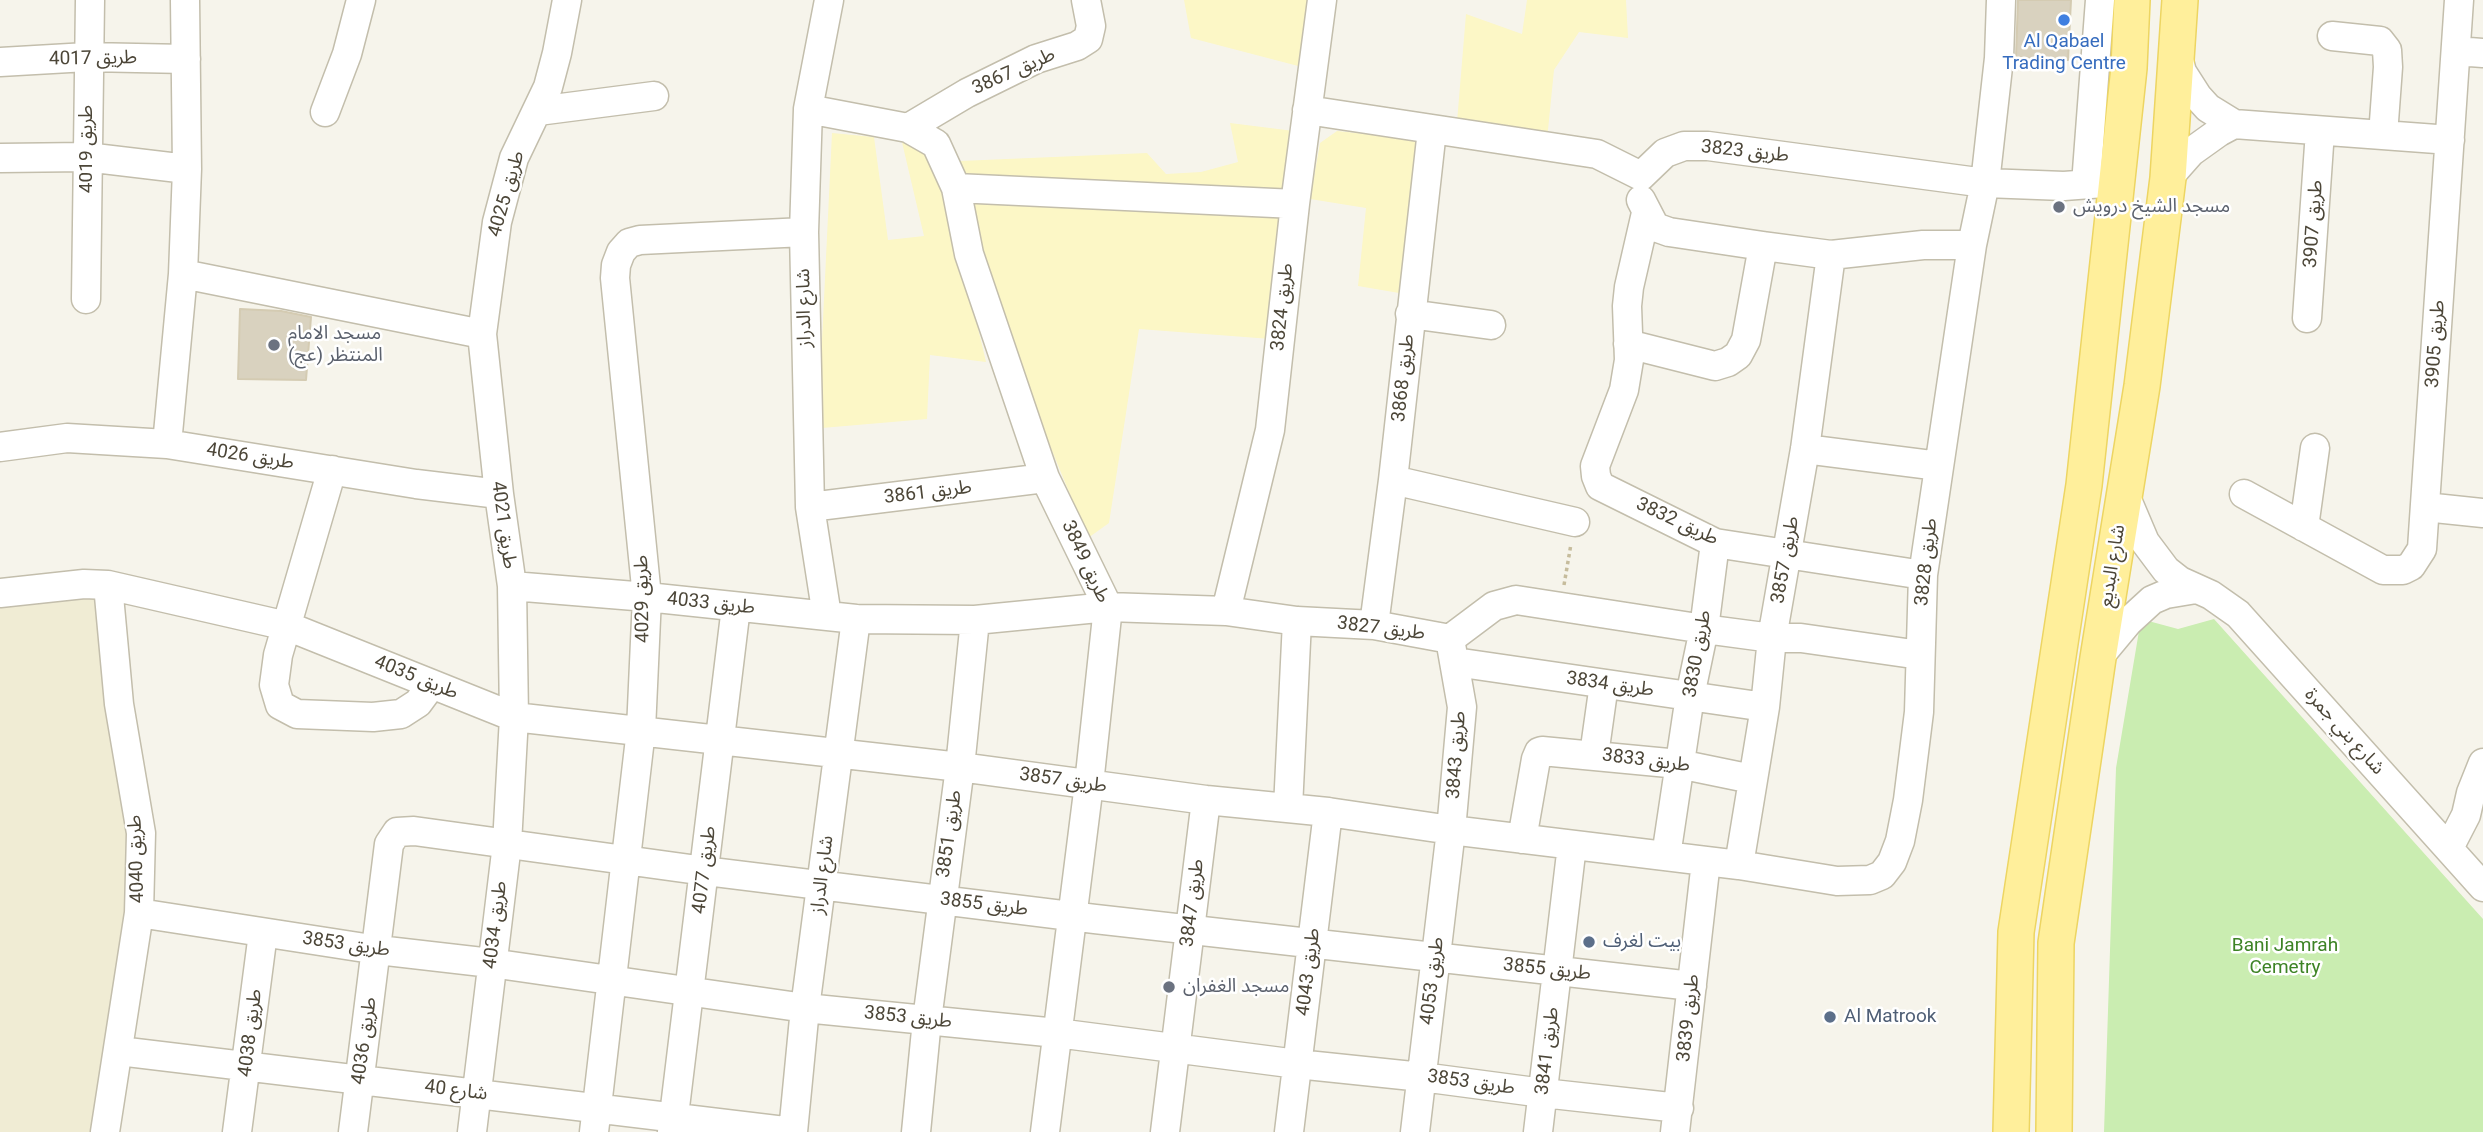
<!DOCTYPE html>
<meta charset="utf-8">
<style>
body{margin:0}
canvas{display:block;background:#f6f4eb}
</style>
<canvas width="2483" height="1132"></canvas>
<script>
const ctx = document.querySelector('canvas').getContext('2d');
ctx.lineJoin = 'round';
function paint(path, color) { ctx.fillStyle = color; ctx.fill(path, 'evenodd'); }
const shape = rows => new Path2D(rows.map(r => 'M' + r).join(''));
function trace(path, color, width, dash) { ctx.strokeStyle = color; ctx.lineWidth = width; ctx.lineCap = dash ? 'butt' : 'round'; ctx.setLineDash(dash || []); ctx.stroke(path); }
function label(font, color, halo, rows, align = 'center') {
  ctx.font = font + ' Roboto,"Noto Sans Arabic",sans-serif'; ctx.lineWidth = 5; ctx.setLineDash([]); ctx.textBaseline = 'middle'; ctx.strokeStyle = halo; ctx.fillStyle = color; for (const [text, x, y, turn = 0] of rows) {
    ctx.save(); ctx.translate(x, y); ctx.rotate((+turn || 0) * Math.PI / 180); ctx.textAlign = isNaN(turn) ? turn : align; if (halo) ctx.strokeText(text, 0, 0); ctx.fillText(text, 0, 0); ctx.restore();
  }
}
paint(shape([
 [108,585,141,833,105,1132,0,1132,0,593]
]), '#f0ecd4');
paint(shape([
 [2141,619,2178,629,2214,619,2483,919,2483,1132,2104,1132,2116,768]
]), '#caedb1');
paint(shape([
 [1184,0,1311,0,1302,67,1191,38],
 [1527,0,1626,0,1628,38,1579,32,1554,70,1547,140,1457,122,1466,14,1522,34],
 [1230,123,1294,131,1271,339,1139,329,1109,523,1088,538,1010,349,960,161,1147,153,1166,174,1201,172,1238,162],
 [1337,131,1424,140,1399,293,1358,286,1366,208,1310,199,1320,143],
 [832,133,874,137,888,240,924,236,901,138,921,146,943,180,986,362,930,355,927,419,822,428,821,361]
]), '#fcf7c6');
const building = shape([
 [2018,0,2071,0,2068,60,2016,57,2018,0],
 [240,309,281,311,311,317,306,380,238,379,240,309]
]);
paint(building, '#d9d2bf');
trace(building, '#d4cbb2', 2);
const minor = shape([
 [2332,36,2380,41,2387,50,2388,67,2383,135],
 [2456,51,2483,53],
 [2178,57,2182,72,2198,97,2208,108,2234,124,2450,140],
 [0,62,87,57,186,59],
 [808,109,908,128,936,144,956,188,969,254,1045,478,1108,607,1089,784,1045,1132],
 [1307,110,1597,154,1641,176],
 [538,111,654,96],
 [325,112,347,54,361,0],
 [908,128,967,93,1036,59,1077,46,1088,39,1091,26,1086,0],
 [0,158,86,157,187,169],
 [1641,176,1665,153,1684,146,1708,146,1985,183,2064,186,2117,182],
 [2168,178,2191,152,2219,132,2234,124],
 [2086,184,2100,0],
 [956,188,1295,204],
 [1641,200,1655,227,1669,232,1763,246,1831,255,1923,245,1972,245],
 [1646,213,1629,287,1627,306,1629,360,1624,390,1595,466,1596,476,1600,486,1715,543,1923,575],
 [183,274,482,334],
 [86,299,90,0],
 [1410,314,1491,325],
 [2307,318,2320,131],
 [1628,344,1715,366,1728,362,1738,355,1746,340,1763,246],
 [167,444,183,274,187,169,185,0],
 [0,447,67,438,167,444,416,484,499,494],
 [1805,449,1939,466],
 [332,470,278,655,274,685,280,705,297,714,373,717,401,714,418,703,432,684],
 [1393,480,1575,522],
 [2244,494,2383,570,2403,570,2411,566,2422,549,2459,0],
 [2125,495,2145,542,2166,570,2180,581,2211,595,2238,614,2483,887],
 [810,507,1045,478],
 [2425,507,2483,513],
 [2304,527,2315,448],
 [512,586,647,597,856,619,975,620,1108,607,1226,611,1297,621,1374,625,1450,639,1494,606,1516,600,1704,629,1772,638,1801,638,1920,655],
 [0,593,84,584,108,585,287,626,514,717,960,767,1206,800,1328,812,1451,830,1739,865,1837,881,1870,880,1882,875,1892,862,1900,841,1908,800,1919,712,1923,575,1972,245,1985,183,1999,58,2001,0],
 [1226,611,1270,430,1295,204,1322,0],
 [827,616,810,507,804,232,808,109,829,0],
 [1374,625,1393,480,1432,130],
 [2098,658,2128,622,2152,600,2166,594,2196,589],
 [1455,662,1765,707],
 [1594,755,1604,684],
 [1288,808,1297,621],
 [1522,839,1536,759,1539,752,1542,751,1679,764,1752,779],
 [2449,848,2466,815,2471,793,2483,763],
 [1666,856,1690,696,1704,629,1715,543],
 [1739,865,1765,707,1772,638,1805,449,1831,255],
 [139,913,378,950,491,963,805,1008,1057,1033,1297,1064,1422,1077,1543,1093,1679,1108],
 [119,1051,793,1132],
 [105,1132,139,913,141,833,119,704,108,585],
 [237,1132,263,933],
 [353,1132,389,844,397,832,414,831,705,871,1095,919,1692,986],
 [472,1132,507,844,514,717,512,586,499,494,482,334,497,222,514,158,548,87,557,53,567,0],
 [594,1132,641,730,647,597,615,278,616,265,621,252,629,243,640,240,804,232],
 [672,1132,736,607],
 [793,1132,805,1008,856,619],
 [916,1132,927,1020,960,767,975,620],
 [1165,1132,1206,800],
 [1289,1132,1328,812],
 [1415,1132,1451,830,1462,707,1450,639],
 [1538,1132,1572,845],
 [1675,1132,1706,861]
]);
const major = shape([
 [2011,1132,2016,932,2084,485,2129,68,2132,0],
 [2054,1132,2056,943,2098,658,2142,386,2168,178,2180,0]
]);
trace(minor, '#c3beac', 31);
trace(major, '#edd562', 38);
trace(shape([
 [1564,585,1571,544]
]), '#c6bc9c', 3.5, [3.5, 3.5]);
trace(minor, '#fff', 28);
trace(major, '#ffef9b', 35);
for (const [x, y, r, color] of [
 [2064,20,7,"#3f7fe0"],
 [2059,207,7,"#6b7280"],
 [274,345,7,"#6b7280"],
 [1589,942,7,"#5c6f8a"],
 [1169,987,7,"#6b7280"],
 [1830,1017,7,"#5c6f8a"]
]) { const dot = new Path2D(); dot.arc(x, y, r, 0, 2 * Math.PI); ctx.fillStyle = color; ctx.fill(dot); trace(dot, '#fff', 2.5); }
label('19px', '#366cbe', '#fff', [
 ["Al Qabael",2064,42],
 ["Trading Centre",2064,64]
]);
label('19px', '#4c4638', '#fff', [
 ["طريق 4017",93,59,-1],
 ["طريق 3867",1014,72,-24],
 ["طريق 4019",87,149,-90],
 ["طريق 3823",1745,152,6],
 ["طريق 4025",507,194,-74],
 ["طريق 3907",2314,224,-86],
 ["طريق 3824",1283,307,-84],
 ["شارع الدراز",805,308,-91],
 ["طريق 3905",2436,344,-86],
 ["طريق 3868",1404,378,-84],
 ["طريق 4026",250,457,9],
 ["طريق 3861",928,493,-7],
 ["طريق 3832",1677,522,25],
 ["طريق 4021",503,525,82],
 ["طريق 3857",1786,560,-80],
 ["طريق 3849",1085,562,65],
 ["طريق 3828",1927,562,-84],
 ["شارع البديع",2113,566,-81],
 ["طريق 4029",643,599,-91],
 ["طريق 4033",711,604,6],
 ["طريق 3827",1381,629,7],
 ["طريق 3830",1698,654,-80],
 ["طريق 4035",416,678,22],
 ["طريق 3834",1610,685,8],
 ["شارع بني جمرة",2344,732,48],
 ["طريق 3843",1457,755,-86],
 ["طريق 3833",1646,761,7],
 ["طريق 3857",1063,781,8],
 ["طريق 3851",950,834,-82],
 ["طريق 4040",137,859,-92],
 ["طريق 4077",705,870,-83],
 ["شارع الدراز",823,875,-83],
 ["طريق 3847",1193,903,-83],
 ["طريق 3855",984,905,7],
 ["طريق 4034",496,925,-83],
 ["طريق 3853",346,945,8],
 ["طريق 3855",1547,970,6],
 ["طريق 4043",1309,972,-83],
 ["طريق 4053",1433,981,-83],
 ["طريق 3853",908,1018,6],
 ["طريق 3839",1689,1018,-84],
 ["طريق 4038",251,1033,-83],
 ["طريق 4036",365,1041,-82],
 ["طريق 3841",1548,1051,-83],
 ["طريق 3853",1471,1083,8],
 ["شارع 40",456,1091,7]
]);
label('19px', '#5b616d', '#fff', [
 ["مسجد الشيخ درويش",2073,207],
 ["مسجد الامام",288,334],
 ["المنتظر (عج)",288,356],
 ["مسجد الغفران",1183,987]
], 'left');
label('19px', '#4e5e75', '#fff', [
 ["بيت لغرف",1603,942],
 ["Al Matrook",1844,1017]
], 'left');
label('19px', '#3d8325', '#fff', [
 ["Bani Jamrah",2285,946],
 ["Cemetry",2285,968]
]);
</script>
